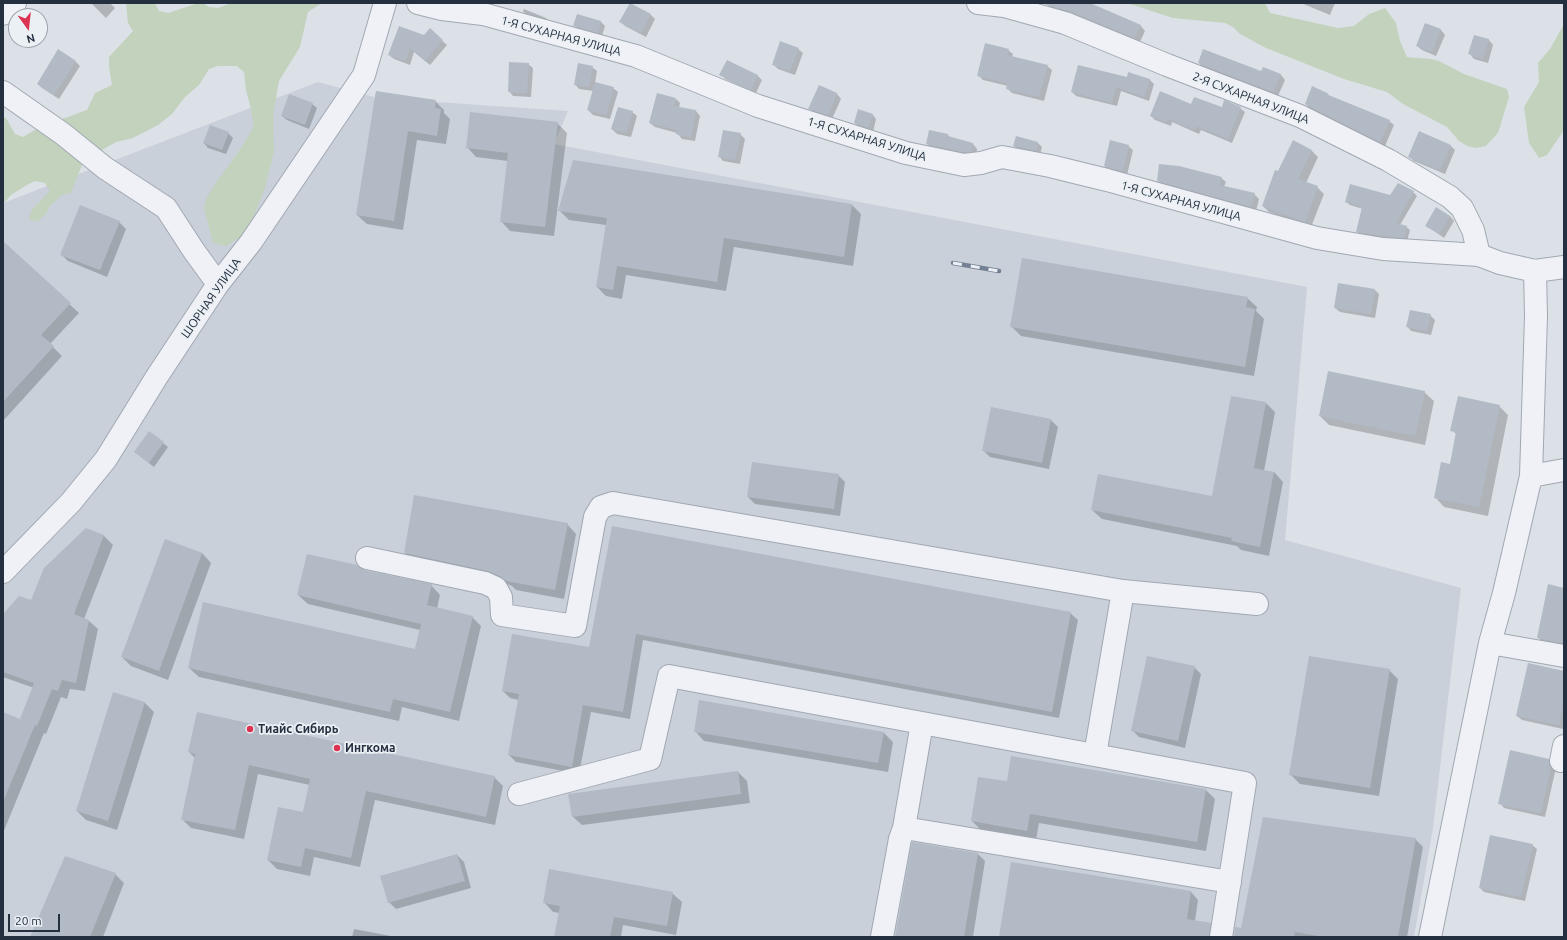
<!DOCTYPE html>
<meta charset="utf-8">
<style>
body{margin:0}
#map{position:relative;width:1567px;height:940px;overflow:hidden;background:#dce1e8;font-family:Ubuntu,sans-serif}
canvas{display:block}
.frame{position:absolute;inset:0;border:4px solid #242f3f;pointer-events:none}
.north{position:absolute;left:8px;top:8px;width:40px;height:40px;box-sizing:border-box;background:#ebf0f5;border:1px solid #9ba3ac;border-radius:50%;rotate:165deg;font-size:11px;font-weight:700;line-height:16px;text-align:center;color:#242f3f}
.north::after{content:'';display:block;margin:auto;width:14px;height:18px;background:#db3350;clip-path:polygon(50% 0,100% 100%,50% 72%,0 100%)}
.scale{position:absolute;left:8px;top:914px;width:52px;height:18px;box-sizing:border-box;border:2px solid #242f3f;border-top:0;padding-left:5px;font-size:12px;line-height:14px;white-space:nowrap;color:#242f3f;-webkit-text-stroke:3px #ebf0f5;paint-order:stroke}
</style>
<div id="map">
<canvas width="1567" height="940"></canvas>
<div class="frame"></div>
<div class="north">N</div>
<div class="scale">20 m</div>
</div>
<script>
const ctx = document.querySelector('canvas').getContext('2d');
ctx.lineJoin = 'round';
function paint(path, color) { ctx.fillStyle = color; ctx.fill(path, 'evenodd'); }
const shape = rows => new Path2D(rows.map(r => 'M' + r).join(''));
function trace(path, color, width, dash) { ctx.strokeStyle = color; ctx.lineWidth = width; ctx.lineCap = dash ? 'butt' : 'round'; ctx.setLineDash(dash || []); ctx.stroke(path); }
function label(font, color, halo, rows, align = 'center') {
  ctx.font = font + ' Ubuntu,sans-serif'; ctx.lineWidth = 3.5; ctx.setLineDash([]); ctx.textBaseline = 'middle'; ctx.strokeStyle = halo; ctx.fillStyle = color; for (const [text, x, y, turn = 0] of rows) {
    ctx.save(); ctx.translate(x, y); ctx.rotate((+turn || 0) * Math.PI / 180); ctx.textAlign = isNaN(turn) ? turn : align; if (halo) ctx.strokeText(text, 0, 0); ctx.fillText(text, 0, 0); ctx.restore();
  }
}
paint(shape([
 [318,82,378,98,568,111,554,144,1307,287,1285,540,1461,588,1433,828,1414,937,3,937,3,203]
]), '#c9d0da');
paint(shape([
 [126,3,155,3,159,11,168,13,199,3,203,3,209,7,218,8,231,3,322,3,308,12,300,47,279,81,273,116,274,152,265,188,252,220,242,236,226,246,213,243,204,208,206,199,216,183,239,151,254,127,251,109,246,90,244,72,237,66,218,66,209,69,199,85,185,97,172,114,158,125,133,138,116,142,84,160,71,193,62,195,50,206,46,214,38,221,29,220,31,211,50,191,45,183,35,181,27,185,11,195,5,202,3,201,3,117,6,118,15,134,23,137,38,128,87,110,95,93,112,85,109,67,109,57,133,31,128,23],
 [1127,3,1265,3,1270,13,1338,28,1354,26,1369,14,1385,8,1396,23,1400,41,1407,57,1431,59,1439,61,1464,74,1507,89,1509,97,1498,133,1486,146,1476,148,1467,146,1459,141,1447,127,1403,104,1387,92,1344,79,1266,48,1240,34,1233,27,1225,23,1173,18],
 [1564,24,1564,130,1547,155,1539,158,1529,143,1524,107,1539,82,1538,63,1550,49]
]), '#c2d2bc');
paint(shape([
 [91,3,110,3,115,8,106,18],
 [1048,3,1087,3,1141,26,1145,31,1140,42,1052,9,1047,4],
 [1301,3,1335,3,1330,15],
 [630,4,651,15,655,19,646,37,625,26,621,22],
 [524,9,546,18,550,22,527,16,523,11],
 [578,15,601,22,605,26,602,36,579,30,575,26],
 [1426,24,1441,30,1445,35,1436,56,1422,50,1417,46],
 [430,30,447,45,430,65,414,52,410,65,394,59,389,55,424,37],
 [1489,40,1493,45,1488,63,1474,59,1470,54],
 [798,49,803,53,795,75,778,69,773,64],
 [1008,50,1013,54,1012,57,1047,66,1052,70,1044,101,1012,93,1007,88,1008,86,983,80,978,75],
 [75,61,80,66,59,99,42,88,38,84],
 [727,61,758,76,762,80,756,93,725,79,721,74],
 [1199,63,1262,73,1264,68,1281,75,1285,80,1278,96,1203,68],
 [528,64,533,68,531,97,513,96,509,91],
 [592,67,597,71,595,83,613,88,618,92,610,119,593,115,588,110,593,91,579,89,575,84],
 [1129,73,1150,80,1154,84,1149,101,1121,91,1117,106,1076,96,1072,92,1127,78],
 [819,86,837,94,841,99,832,119,814,113,809,108],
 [1313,88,1327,93,1330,97,1389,121,1394,125,1385,146,1310,109,1306,104],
 [376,92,435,101,444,110,444,113,450,119,446,144,417,140,403,230,367,224,357,215],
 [676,99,680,103,679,108,696,111,700,116,695,141,682,139,677,133,655,127,650,123],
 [312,104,317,108,309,129,287,120,282,116],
 [1192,105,1222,108,1240,108,1245,112,1232,143,1201,130,1199,134,1172,122,1171,126,1155,120,1151,116],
 [632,112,637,116,631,137,617,134,612,129],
 [872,114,876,119,873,132,860,128,855,123],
 [557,123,567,133,554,236,510,231,501,221,508,161,476,157,467,147],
 [228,133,233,138,226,154,208,148,204,143],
 [740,134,745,139,740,164,723,161,719,156],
 [948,135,951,138,973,144,977,149,976,156,931,148,927,144],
 [1293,142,1312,151,1318,157,1306,183,1317,187,1324,194,1311,227,1269,212,1263,206],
 [1038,143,1042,147,1040,155,1019,151,1014,146],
 [1450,145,1455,150,1445,174,1414,161,1409,157],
 [1128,146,1133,150,1127,175,1109,171,1105,166],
 [1221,178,1226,182,1224,187,1254,194,1259,199,1256,211,1163,185,1158,181],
 [1413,192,1417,196,1400,225,1406,227,1410,230,1407,241,1361,235,1357,232,1363,209,1350,205,1346,202,1391,197],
 [852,205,861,214,853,266,734,247,726,291,626,275,622,299,606,296,597,287,606,225,569,220,559,210],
 [1450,216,1454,221,1444,238,1426,225],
 [119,222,126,229,107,277,68,261,61,254],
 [3,243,79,313,50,344,62,356,3,421],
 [1375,290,1379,294,1375,318,1340,312,1335,308],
 [1247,298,1257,307,1256,311,1264,319,1254,376,1021,336,1011,326],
 [1430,315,1435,320,1431,335,1411,331,1407,326],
 [1424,392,1434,401,1425,445,1329,425,1320,416],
 [1266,403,1275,412,1264,471,1274,472,1283,482,1269,556,1241,550,1237,546,1102,519,1092,510,1213,498],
 [1499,406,1508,415,1488,516,1444,507,1435,497,1450,465,1457,435,1452,430],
 [992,408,1051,420,1058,427,1049,469,990,457,983,450],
 [149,432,168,447,154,467,135,452],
 [838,475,845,482,840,516,755,504,748,497],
 [567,524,576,534,564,599,516,590,512,586,498,580,414,562,405,553],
 [613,528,1070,613,1078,620,1059,718,643,640,630,719,591,712,579,774,516,762,509,755,519,700,510,698,503,691,590,648],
 [86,529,104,536,113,545,84,619,89,621,98,629,85,691,70,689,67,699,61,697,46,734,44,733,3,833,3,722,20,720,34,688,3,677,3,615,32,601],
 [165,540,202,553,211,563,168,680,131,666,122,657],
 [431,585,440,595,437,609,472,617,481,626,459,721,402,707,399,721,199,677,189,668,415,650,420,630,308,604,298,595],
 [1564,589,1564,647,1542,642,1538,637],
 [1194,667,1201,674,1185,748,1139,737,1132,730],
 [1389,670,1398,679,1379,796,1300,784,1290,774],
 [1564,672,1563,729,1522,720,1517,716],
 [144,702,154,712,117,830,86,820,77,811],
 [695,731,884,733,893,742,888,772,704,741],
 [189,752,494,777,503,786,495,825,375,800,360,867,314,857,310,876,277,869,268,860,304,813,310,785,258,774,244,839,191,828,182,819,195,758],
 [1012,757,1206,790,1215,799,1206,851,1039,823,1036,840,981,830,972,821,979,778,1008,782],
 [1548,759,1553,764,1555,772,1545,817,1504,808,1500,803],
 [738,772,747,781,750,803,582,825,572,816],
 [1415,839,1423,847,1407,937,1235,937,1241,929],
 [1532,845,1537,849,1525,901,1484,892,1480,888],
 [978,854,985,861,973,937,896,937],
 [457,855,464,862,471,888,396,909,389,902],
 [1012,863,1191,892,1198,900,1195,921,1210,923,1218,931,1217,937,1000,937],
 [115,874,124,883,103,937,31,937],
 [672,893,682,902,676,935,623,925,621,937,555,937,560,913,553,912,544,902],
 [354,929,396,937,352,937]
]), '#0003');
paint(shape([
 [630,3,651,14,641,33,619,22],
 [1040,3,1090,3,1141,25,1135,38,1070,11],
 [577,14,601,21,598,33,573,26],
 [1425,23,1441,29,1432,52,1416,46],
 [399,26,424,35,430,28,443,40,425,61,410,48,405,61,388,55],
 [1474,35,1489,39,1483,59,1468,54],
 [780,41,799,48,790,71,772,65],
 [985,43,1009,49,1007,55,1048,65,1039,97,1006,89,1007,83,977,76],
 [58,49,76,61,54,95,37,84],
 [1203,49,1261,71,1263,67,1281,74,1273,92,1198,63],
 [727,60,758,75,751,90,719,75],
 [509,62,529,63,527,93,508,92],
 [578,63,593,66,589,87,574,85],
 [1078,65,1127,77,1128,72,1150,79,1144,97,1116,87,1112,103,1071,92],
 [595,82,614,87,606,115,587,110],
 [819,85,837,93,828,115,808,109],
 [1312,86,1327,93,1326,94,1390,120,1380,142,1305,104],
 [376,91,436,100,435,108,441,109,437,136,408,131,394,221,356,215],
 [1160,91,1191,104,1194,97,1222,107,1224,100,1241,107,1228,139,1196,126,1195,130,1168,119,1166,122,1150,116],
 [657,93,676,98,674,106,696,110,691,138,676,134,677,130,649,123],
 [289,94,313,103,305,125,281,116],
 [618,107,633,111,626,133,611,129],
 [858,109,873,114,868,128,854,123],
 [470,112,558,122,545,227,500,222,508,153,466,148],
 [210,125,229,132,222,150,203,143],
 [723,130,741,133,735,160,718,157],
 [929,130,948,134,948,136,973,143,971,152,965,152,926,144],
 [1419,131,1451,145,1440,170,1408,157],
 [1016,136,1038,142,1036,151,1013,146],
 [1110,140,1129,145,1123,171,1104,166],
 [1293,140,1312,150,1298,179,1318,186,1305,222,1262,206,1275,170,1278,171],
 [573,160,852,204,844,257,724,238,717,282,617,266,613,290,596,287,607,218,558,211],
 [1159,164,1179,166,1222,177,1220,185,1255,193,1251,207,1157,181],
 [1398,183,1414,191,1396,223,1407,226,1404,238,1356,232,1362,207,1345,202,1350,184,1390,195],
 [80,205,120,221,100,270,60,255],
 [1436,207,1450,216,1439,234,1425,226],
 [3,241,71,303,41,335,54,346,3,402],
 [1022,258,1248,297,1246,307,1255,309,1245,367,1010,327],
 [1338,283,1375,289,1371,314,1334,308],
 [1410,310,1431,314,1427,331,1406,327],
 [1328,371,1425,391,1415,436,1319,416],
 [1231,396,1266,402,1254,468,1274,472,1260,547,1231,541,1232,538,1091,510,1098,474,1212,496],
 [1458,396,1500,405,1479,507,1434,498,1441,462,1450,464,1456,432,1450,431],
 [991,407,1051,419,1042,463,982,451],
 [149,431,164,442,149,463,134,452],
 [752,462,839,474,834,509,747,497],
 [414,495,568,523,555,590,506,581,501,577,488,571,404,553],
 [612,526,1071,612,1052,712,636,634,623,712,583,705,572,767,508,755,519,694,502,691,512,634,589,647],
 [86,528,104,535,74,614,89,620,76,683,62,680,58,691,52,689,37,726,35,725,3,802,3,712,20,719,34,683,3,672,3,614,19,596,31,600,44,568],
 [165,539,202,553,159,671,121,657],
 [307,554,357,565,364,570,432,584,427,605,473,616,450,712,393,699,390,712,188,668,203,602,415,649,421,624,297,595],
 [1548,584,1564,588,1564,643,1537,638],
 [1147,656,1195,666,1178,741,1131,731],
 [1309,656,1390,669,1370,788,1289,775],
 [1528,663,1564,671,1564,700,1559,725,1516,716],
 [113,692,145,702,108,821,76,811],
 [699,700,884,732,878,763,694,732],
 [197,712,495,776,486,817,366,791,351,858,305,848,301,867,267,860,278,807,303,812,310,779,249,765,235,830,181,820,195,754,188,752],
 [1510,750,1549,759,1551,767,1541,813,1498,804],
 [1011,756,1206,789,1197,842,1030,814,1027,831,971,821,978,777,1007,781],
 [738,771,741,794,572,817,568,794],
 [1263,817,1416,838,1398,937,1324,937,1295,932,1294,937,1234,937,1235,927,1241,928],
 [1490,835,1533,844,1521,897,1479,888],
 [912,842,978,853,964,937,895,937],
 [457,854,465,881,388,903,380,876],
 [65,856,116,873,90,937,30,937],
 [1011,862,1191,891,1187,919,1211,923,1209,937,999,937],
 [549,869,673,892,667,926,614,917,610,937,554,937,560,906,543,903]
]), '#b2bac5');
const minor = shape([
 [418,3,442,9,483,14,636,56,758,106,906,153,964,165,981,163,1002,157,1050,166,1107,180,1317,238,1383,249,1479,255,1500,263,1535,271,1564,267],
 [978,3,1004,6,1065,23,1167,65,1300,116,1388,160,1450,197,1462,208,1473,230,1479,255],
 [3,14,15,3],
 [3,92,63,134,105,168,166,208,194,251,218,284],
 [1531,476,1564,470],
 [367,558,485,583,496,588,501,597,502,615,575,626,595,517,601,507,613,503,1123,591,1095,755],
 [3,572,71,502,106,459,156,378,218,284,251,242,364,75,385,3],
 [1123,591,1257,604],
 [1490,643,1564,656],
 [1561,761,1564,746],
 [519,794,650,759,669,676,1245,783,1221,937],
 [904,828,922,723],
 [882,937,900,839,904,828,1230,882],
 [1430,937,1490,643,1504,593,1531,476,1536,316,1535,271]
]);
trace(minor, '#a1a8b2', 24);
trace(minor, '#eff1f6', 22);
const rail = shape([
 [953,263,999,271]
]);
trace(rail, '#748093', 4.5);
trace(rail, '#ebf0f5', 3, [9]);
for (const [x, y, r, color] of [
 [250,729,4,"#db3350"],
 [337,748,4,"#db3350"]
]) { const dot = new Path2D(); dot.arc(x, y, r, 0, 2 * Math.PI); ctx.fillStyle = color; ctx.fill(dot); trace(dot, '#ebf0f5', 1.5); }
label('12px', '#242f3f', '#ebf0f5', [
 ["1-Я СУХАРНАЯ УЛИЦА",561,36,15],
 ["2-Я СУХАРНАЯ УЛИЦА",1251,98,21],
 ["1-Я СУХАРНАЯ УЛИЦА",867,139,17],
 ["1-Я СУХАРНАЯ УЛИЦА",1181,201,15],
 ["ШОРНАЯ УЛИЦА",211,298,-55]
]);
label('bold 12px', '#242f3f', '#ebf0f5', [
 ["Тиайс Сибирь",258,729],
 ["Ингкома",345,748]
], 'left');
</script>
